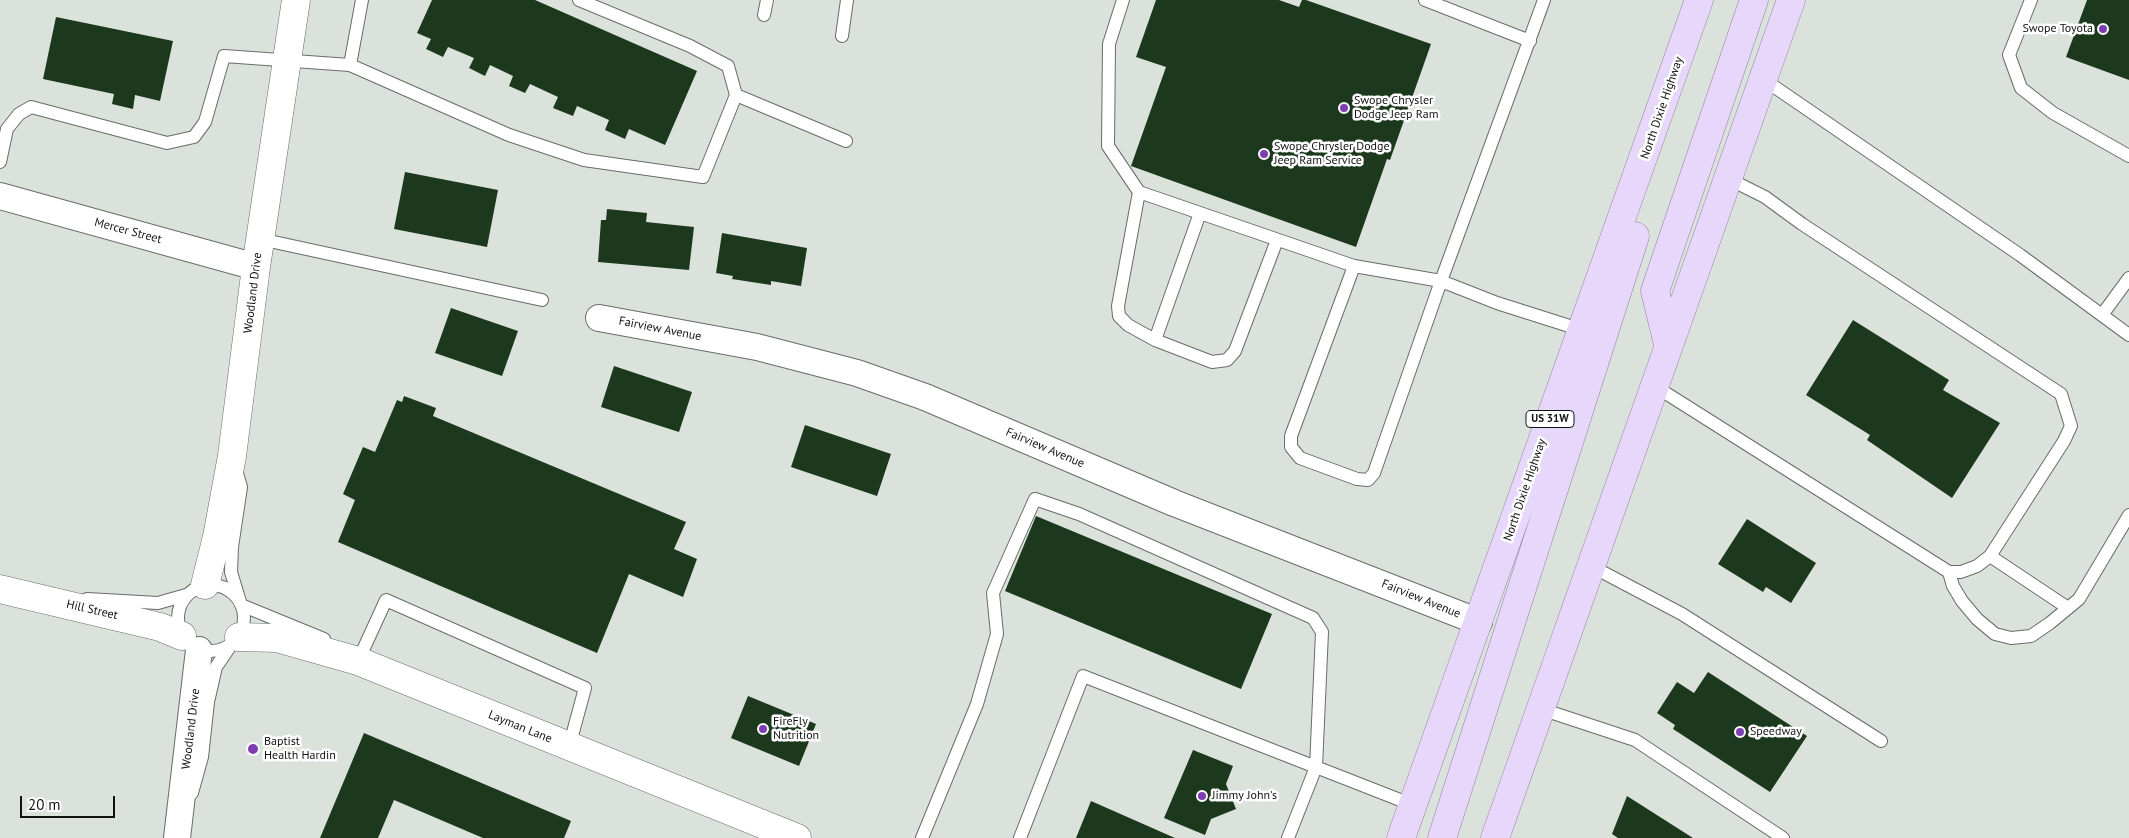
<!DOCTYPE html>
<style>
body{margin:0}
#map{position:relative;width:2129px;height:838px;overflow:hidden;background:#dbe2db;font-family:"PT Sans",sans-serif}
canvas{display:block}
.scale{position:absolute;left:20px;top:796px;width:95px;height:22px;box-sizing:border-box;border:2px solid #101310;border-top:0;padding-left:6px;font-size:15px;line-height:18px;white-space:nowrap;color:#101310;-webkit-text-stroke:4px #fff;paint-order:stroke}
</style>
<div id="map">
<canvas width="2129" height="838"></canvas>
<div class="scale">20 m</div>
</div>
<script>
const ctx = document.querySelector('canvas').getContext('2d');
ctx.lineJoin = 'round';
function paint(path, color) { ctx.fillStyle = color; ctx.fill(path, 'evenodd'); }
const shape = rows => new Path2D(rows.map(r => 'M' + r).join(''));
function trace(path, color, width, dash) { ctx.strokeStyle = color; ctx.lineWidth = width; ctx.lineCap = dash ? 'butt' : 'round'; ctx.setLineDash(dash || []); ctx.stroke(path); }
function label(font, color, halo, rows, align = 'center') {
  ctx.font = font + ' "PT Sans",sans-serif'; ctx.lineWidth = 5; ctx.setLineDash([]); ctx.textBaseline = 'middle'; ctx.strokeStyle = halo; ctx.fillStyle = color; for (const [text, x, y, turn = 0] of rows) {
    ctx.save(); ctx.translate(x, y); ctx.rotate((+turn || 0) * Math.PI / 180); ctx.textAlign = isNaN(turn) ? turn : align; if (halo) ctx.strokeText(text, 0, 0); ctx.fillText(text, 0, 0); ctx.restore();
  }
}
paint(shape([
 [432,0,535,0,697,71,665,145,629,129,625,139,605,130,609,120,577,106,573,116,553,108,558,97,530,84,525,93,509,86,513,76,490,65,485,76,469,68,474,58,448,47,443,57,426,49,431,39,417,33],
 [1156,0,1279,0,1299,7,1302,0,1306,0,1431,44,1390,160,1387,159,1356,247,1131,166,1166,67,1136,57],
 [2087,0,2129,0,2129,80,2066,57],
 [56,17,173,41,160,101,135,95,133,109,112,104,114,94,43,79],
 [405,172,498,190,487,247,394,229],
 [607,209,647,213,646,222,694,227,689,270,598,262,601,220,606,220],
 [722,233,807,248,801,286,771,281,771,285,732,279,733,276,716,273],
 [451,308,518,331,502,376,435,353],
 [1853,320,1949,380,1943,390,2000,423,1952,498,1867,440,1870,435,1806,395],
 [614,366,692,392,679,432,601,407],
 [404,396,436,408,433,416,686,522,674,549,697,559,683,597,629,574,597,653,338,542,355,500,343,494,363,447,375,452,397,400,402,402],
 [805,425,891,454,877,496,791,467],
 [1036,516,1272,614,1241,689,1005,591],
 [1747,519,1816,563,1791,603,1766,587,1763,592,1718,564],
 [1708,672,1807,736,1770,792,1673,729,1675,725,1657,713,1677,682,1694,693],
 [748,696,816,724,799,766,731,738],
 [364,733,571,821,564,838,483,838,394,800,378,838,320,838],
 [1193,750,1233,766,1226,784,1236,809,1211,819,1205,835,1164,818],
 [1627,796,1693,838,1618,838,1612,834],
 [1091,801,1175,838,1076,838]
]), '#1c391e');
const lane = shape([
 [1123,0,1109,44,1108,146,1139,192,1354,266,1441,281,1374,473,1368,480,1357,479,1300,458,1291,447,1291,436,1354,266],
 [1425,0,1530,41],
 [1544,0,1441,281,1497,303,1582,330],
 [2031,0,2009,55,2021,88,2053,113,2129,156],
 [764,15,767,0],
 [842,36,847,0],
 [350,65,362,0],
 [1763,79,2020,255,2129,335],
 [736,95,846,141],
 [0,162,7,129,19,114,31,107,167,143,194,137,205,122,224,56,350,65,509,135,584,160,703,177,736,95,728,66,690,46,579,0],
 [1139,192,1118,306,1119,316,1128,325,1155,340,1212,362,1227,360,1235,351,1277,240],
 [260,239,542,300],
 [2102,315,2129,278],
 [1155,340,1200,213],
 [1653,385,1949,572,1961,572,1977,566,1990,556,2064,441,2071,426,2061,394,1802,224,1765,197,1729,179],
 [236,470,241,487,232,547,231,572,241,605,324,639],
 [1990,556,2068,608],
 [1591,566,1682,614,1881,741],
 [1949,572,1953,586,1962,601,1977,619,1995,634,2011,638,2031,636,2050,623,2079,599,2129,515],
 '178 618a33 33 0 1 1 66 0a33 33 0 1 1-66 0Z',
 [87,599,158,603,186,595],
 [358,661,386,600,585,688,569,747],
 [1541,709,1635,740,1783,838],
 [192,793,202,757,208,702,216,667,231,645],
 [922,838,977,704,997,634,993,593,1035,499,1079,514,1313,618,1322,632,1316,767,1288,838],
 [1020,838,1083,676,1413,805]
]);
const street = shape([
 [0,196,256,267],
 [599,318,757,347,857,373,925,397,1174,503,1479,622],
 [177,838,199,650]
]);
const secondary = shape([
 [205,585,217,537,232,456,256,267,296,0],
 [0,589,160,627,182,636],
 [239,637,277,638,358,661,797,838]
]);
const primary = shape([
 [1668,344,1655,291,1754,0],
 [1401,838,1699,0],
 [1442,838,1635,236],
 [1495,838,1791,0]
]);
trace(lane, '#676d67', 14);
trace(street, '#676d67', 28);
trace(secondary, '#676d67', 29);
trace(primary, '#9181a7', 29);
trace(lane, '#fff', 12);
trace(street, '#fff', 26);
trace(secondary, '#fff', 28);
trace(primary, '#e7d7fb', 28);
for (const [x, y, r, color] of [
 [2103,29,5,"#7d3eb3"],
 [1344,108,5,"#7d3eb3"],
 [1264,154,5,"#7d3eb3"],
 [763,729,5,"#7d3eb3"],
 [1740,732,5,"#7d3eb3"],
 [253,749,6,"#7d3eb3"],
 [1202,796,5,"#7d3eb3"]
]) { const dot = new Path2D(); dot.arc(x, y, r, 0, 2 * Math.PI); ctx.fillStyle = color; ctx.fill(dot); trace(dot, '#fff', 2); }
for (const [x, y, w] of [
 [1550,419,48]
]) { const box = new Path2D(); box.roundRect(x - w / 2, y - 8.5, w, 17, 4); ctx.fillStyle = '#fff'; ctx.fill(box); trace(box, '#101310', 1); }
label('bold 11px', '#101310', null, [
 ["US 31W",1550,419]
]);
label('12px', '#101310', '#fff', [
 ["Swope Toyota",2093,29,"right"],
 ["Swope Chrysler",1354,101],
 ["Dodge Jeep Ram",1354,115],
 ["Swope Chrysler Dodge",1274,147],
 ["Jeep Ram Service",1274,161],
 ["FireFly",773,722],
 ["Nutrition",773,736],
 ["Speedway",1750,732],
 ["Baptist",264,742],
 ["Health Hardin",264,756],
 ["Jimmy John's",1212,796]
], 'left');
label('12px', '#101310', '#fff', [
 ["North Dixie Highway",1662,108,-71],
 ["Mercer Street",128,231,15],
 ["Woodland Drive",253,293,-83],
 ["Fairview Avenue",660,329,11],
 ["Fairview Avenue",1045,448,23],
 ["North Dixie Highway",1525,490,-71],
 ["Fairview Avenue",1421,599,22],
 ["Hill Street",92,610,13],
 ["Layman Lane",520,727,22],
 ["Woodland Drive",191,729,-83]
]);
</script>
